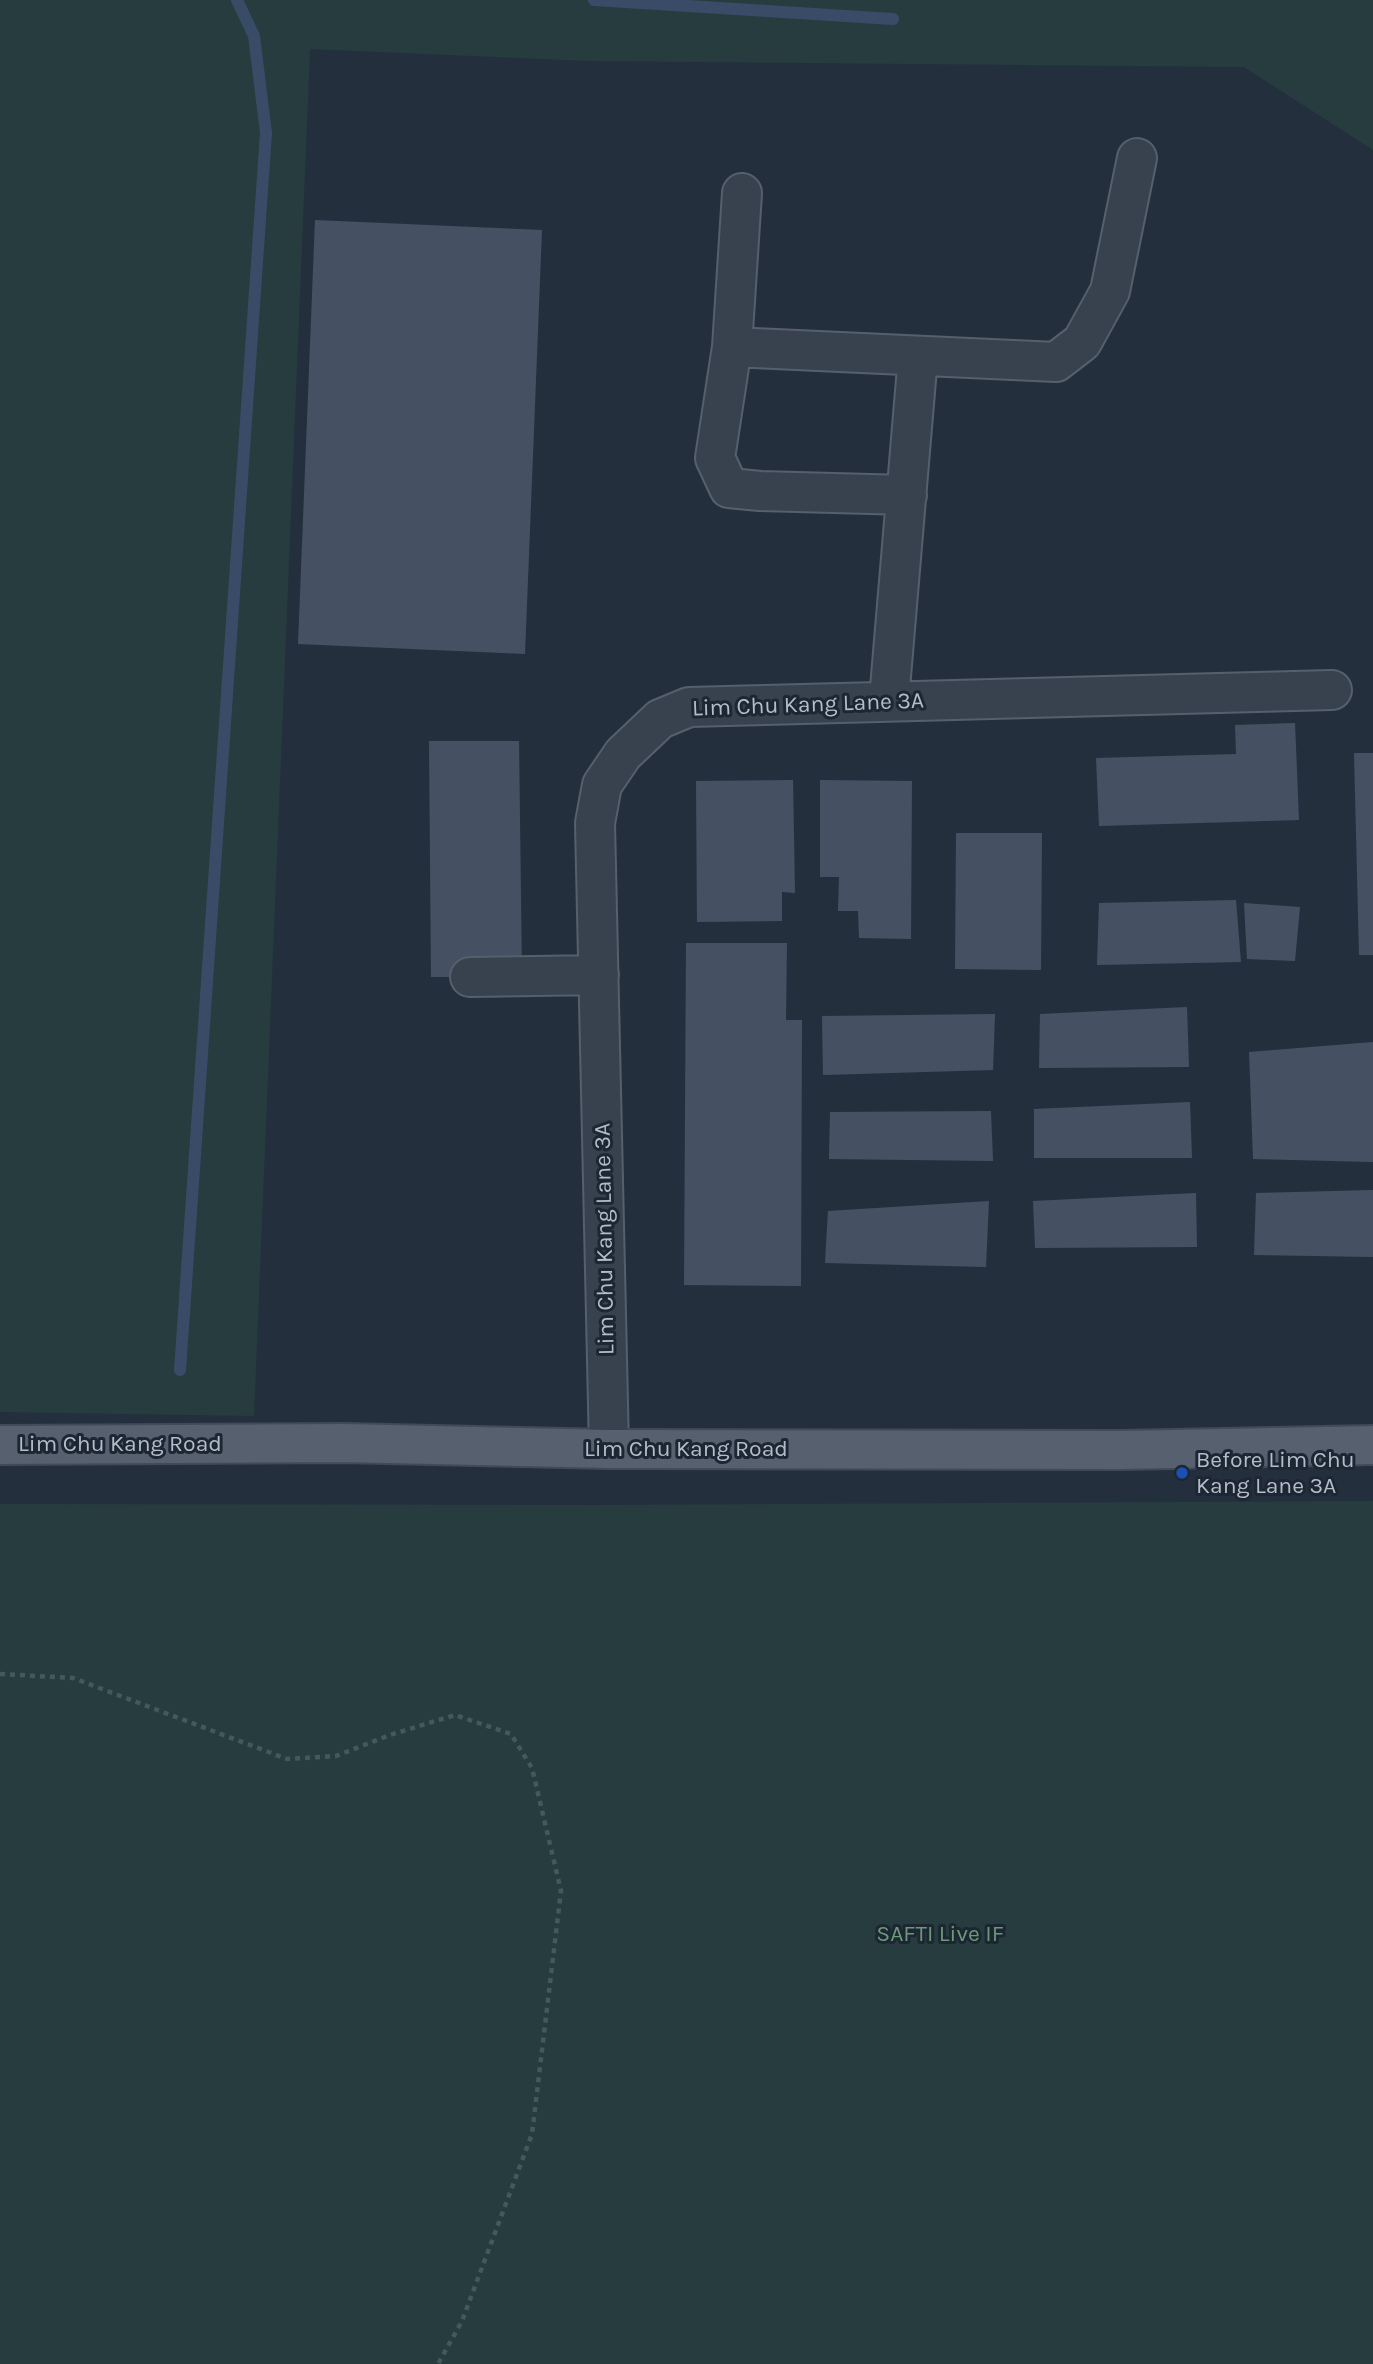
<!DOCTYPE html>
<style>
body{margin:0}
canvas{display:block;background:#242f3e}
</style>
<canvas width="1373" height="2364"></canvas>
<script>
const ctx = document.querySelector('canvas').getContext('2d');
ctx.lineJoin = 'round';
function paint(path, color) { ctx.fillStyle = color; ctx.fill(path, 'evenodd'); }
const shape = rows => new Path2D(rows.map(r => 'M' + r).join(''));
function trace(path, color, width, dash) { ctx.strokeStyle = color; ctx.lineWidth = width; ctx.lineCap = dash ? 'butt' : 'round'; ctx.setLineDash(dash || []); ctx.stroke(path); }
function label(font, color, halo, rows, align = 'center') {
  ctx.font = font + ' Karla,sans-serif'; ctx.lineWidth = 6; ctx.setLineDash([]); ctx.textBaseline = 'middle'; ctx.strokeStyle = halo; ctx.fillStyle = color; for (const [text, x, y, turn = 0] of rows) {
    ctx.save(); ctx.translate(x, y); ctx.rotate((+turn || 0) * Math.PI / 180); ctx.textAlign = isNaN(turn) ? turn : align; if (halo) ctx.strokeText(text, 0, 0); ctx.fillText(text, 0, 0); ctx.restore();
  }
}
paint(shape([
 [0,0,1373,0,1373,150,1244,67,589,61,310,49,254,1416,0,1412],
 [1373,1501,1373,2364,0,2364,0,1504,597,1505]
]), '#263c3f');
trace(shape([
 [594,0,893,19],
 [180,1370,266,133,254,36,237,0]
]), '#394c67', 12);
paint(shape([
 [315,220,542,230,525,654,298,644],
 [1295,723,1299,820,1099,826,1096,758,1236,754,1235,725],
 [429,741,519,741,522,977,431,977],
 [1354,753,1373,753,1373,955,1359,955],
 [793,780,795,893,782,892,782,921,697,922,696,781],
 [820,780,912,781,911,939,859,938,858,911,838,911,839,877,820,877],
 [956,833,1042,833,1041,970,955,969],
 [1236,900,1241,962,1097,965,1099,903],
 [1244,903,1300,907,1295,961,1247,959],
 [686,943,787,943,786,1020,802,1020,801,1286,684,1285],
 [1187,1007,1189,1067,1039,1068,1040,1014],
 [995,1014,993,1070,823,1075,822,1016],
 [1373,1042,1373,1162,1253,1159,1249,1052],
 [1190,1102,1192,1158,1034,1158,1034,1109],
 [991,1111,993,1161,829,1159,830,1112],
 [1373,1190,1373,1257,1254,1255,1256,1193],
 [1196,1193,1197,1247,1035,1248,1033,1201],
 [989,1201,986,1267,825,1263,828,1211]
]), '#455162');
const minor = shape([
 [742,193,732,347,715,458,729,488,760,491,907,495],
 [732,347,1056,362,1082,342,1110,291,1137,158],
 [889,700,918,356],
 [470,977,599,975],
 [609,1449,595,823,602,785,623,754,660,719,689,707,1332,690]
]);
const major = shape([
 [0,1445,344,1443,609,1449,1122,1450,1373,1445]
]);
trace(minor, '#565f6c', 42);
trace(major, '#414a57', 42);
trace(shape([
 [0,1674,73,1678,287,1759,336,1756,390,1735,455,1715,511,1734,532,1768,561,1891,532,2134,462,2321,438,2364]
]), '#44595c', 4.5, [5, 5]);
trace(minor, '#38414e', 38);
trace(major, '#56606e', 38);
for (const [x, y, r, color] of [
 [1182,1473,7,"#1a4fb4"]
]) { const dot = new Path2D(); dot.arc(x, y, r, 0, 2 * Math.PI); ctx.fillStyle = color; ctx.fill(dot); trace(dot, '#1d2633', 2.5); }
label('23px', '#b4bcc9', '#1d2633', [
 ["Lim Chu Kang Lane 3A",808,705,-2],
 ["Lim Chu Kang Lane 3A",605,1239,-91],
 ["Lim Chu Kang Road",120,1444],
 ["Lim Chu Kang Road",686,1449]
]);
label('23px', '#b4bcc9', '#1d2633', [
 ["Before Lim Chu",1196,1460],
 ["Kang Lane 3A",1196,1486]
], 'left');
label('23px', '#6b9a76', '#1d2633', [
 ["SAFTI Live IF",940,1934]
]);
</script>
